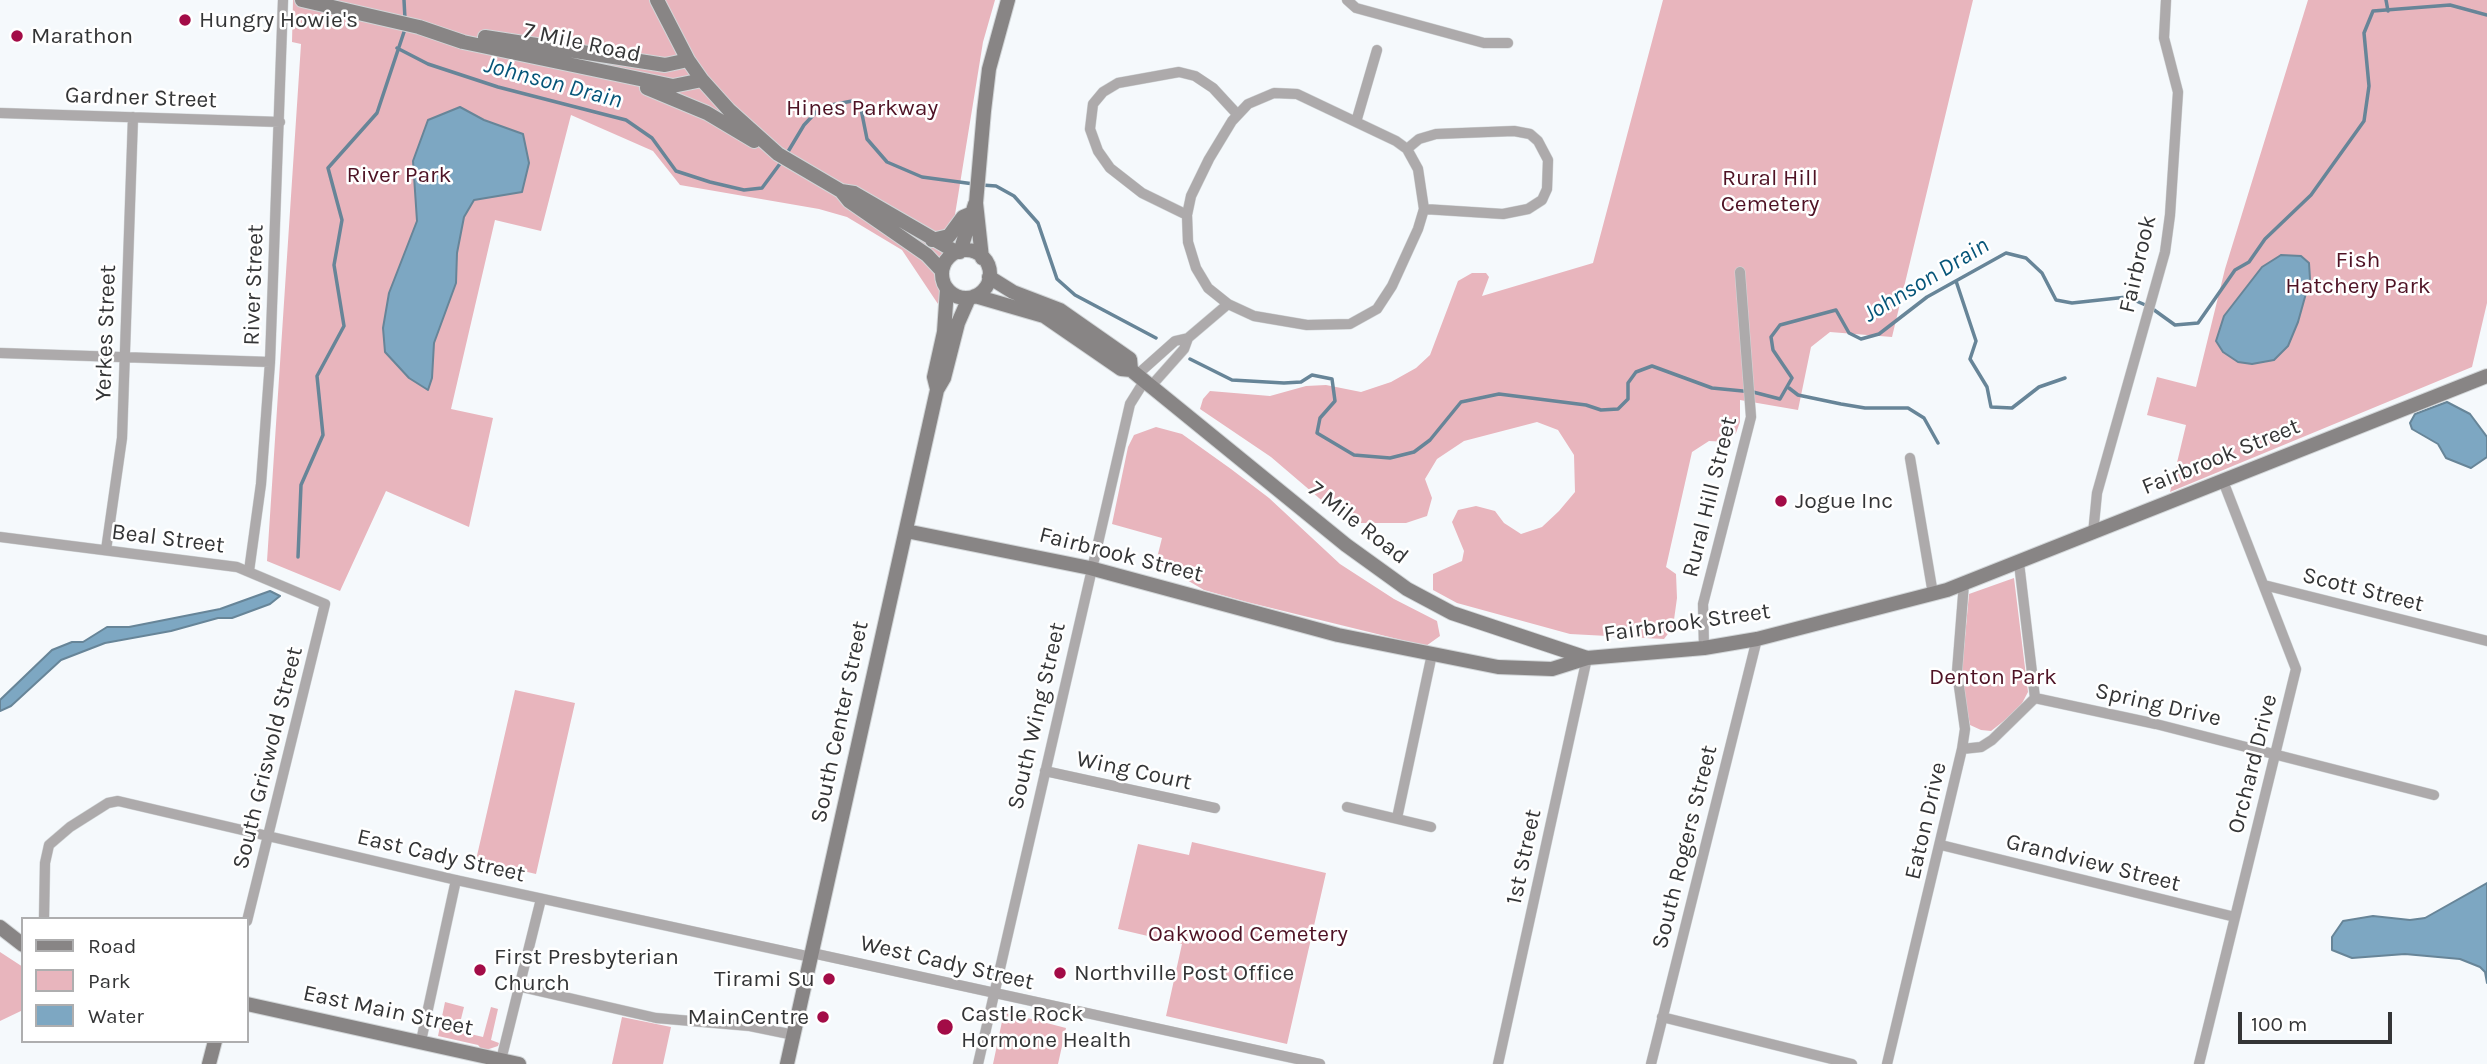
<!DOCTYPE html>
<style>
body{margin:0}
#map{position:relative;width:2487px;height:1064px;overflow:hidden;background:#f5f9fc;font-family:Karla,sans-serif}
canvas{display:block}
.legend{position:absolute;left:21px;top:917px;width:228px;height:126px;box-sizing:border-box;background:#fff;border:2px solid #aeaeaf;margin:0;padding:9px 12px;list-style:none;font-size:21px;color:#343536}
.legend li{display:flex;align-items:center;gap:14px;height:35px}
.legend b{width:35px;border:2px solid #aeaeaf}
.scale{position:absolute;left:2238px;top:1012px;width:154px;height:32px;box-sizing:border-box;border:4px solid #343536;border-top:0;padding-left:9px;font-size:21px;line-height:24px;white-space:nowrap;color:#343536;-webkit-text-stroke:5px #fff;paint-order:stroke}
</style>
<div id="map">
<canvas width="2487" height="1064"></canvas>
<ul class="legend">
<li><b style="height:9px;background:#888585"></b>Road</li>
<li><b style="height:19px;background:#e8b5bd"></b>Park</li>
<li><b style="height:19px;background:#7da7c2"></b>Water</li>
</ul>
<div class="scale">100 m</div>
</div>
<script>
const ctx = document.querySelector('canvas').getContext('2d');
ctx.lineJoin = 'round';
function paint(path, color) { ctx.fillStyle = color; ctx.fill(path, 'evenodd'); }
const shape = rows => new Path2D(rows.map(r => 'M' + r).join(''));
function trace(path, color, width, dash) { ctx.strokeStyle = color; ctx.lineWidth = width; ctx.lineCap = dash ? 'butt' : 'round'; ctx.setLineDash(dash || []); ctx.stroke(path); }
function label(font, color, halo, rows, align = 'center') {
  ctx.font = font + ' Karla,sans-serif'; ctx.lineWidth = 5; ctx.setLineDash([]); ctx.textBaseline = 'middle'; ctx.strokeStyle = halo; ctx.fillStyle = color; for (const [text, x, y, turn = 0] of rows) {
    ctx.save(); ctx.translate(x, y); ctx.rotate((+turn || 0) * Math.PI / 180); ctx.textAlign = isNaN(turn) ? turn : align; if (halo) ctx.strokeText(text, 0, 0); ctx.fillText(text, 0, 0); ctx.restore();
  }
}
paint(shape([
 [293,0,995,0,983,42,940,307,902,250,847,217,819,209,680,185,653,151,571,115,541,231,495,220,451,409,493,418,469,527,386,491,340,591,267,561,301,44,292,42],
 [1663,0,1973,0,1892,337,1830,332,1811,347,1798,410,1740,400,1740,422,1736,433,1728,442,1709,441,1692,452,1666,567,1676,574,1677,598,1673,627,1664,639,1570,634,1457,603,1433,590,1433,574,1462,561,1464,551,1452,522,1458,510,1476,506,1495,511,1504,523,1521,534,1542,527,1559,511,1575,492,1574,455,1558,430,1537,422,1464,441,1437,459,1425,479,1432,498,1427,516,1406,523,1356,523,1333,510,1271,457,1200,409,1203,399,1210,391,1270,396,1306,386,1326,385,1361,392,1391,382,1416,368,1430,355,1458,281,1472,273,1486,273,1489,277,1482,296,1593,263],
 [2308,0,2487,0,2487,303,2472,367,2170,492,2186,425,2147,415,2157,377,2196,387,2225,269],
 [1156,427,1182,434,1231,469,1269,498,1340,564,1394,599,1437,621,1440,636,1426,646,1247,602,1204,590,1156,562,1162,538,1112,524,1128,447,1134,435],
 [2014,578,2028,692,2019,709,1991,731,1981,730,1970,725,1961,679,1969,594],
 [515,690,575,703,536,874,476,860],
 [1192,842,1326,873,1287,1044,1166,1016,1182,944,1118,929,1138,844,1189,855],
 [0,952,23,967,23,1010,0,1021],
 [445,1002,464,1007,458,1031,483,1037,491,1007,498,1009,491,1040,499,1043,498,1046,483,1051,478,1045,438,1036],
 [1004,1012,1066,1028,1058,1064,993,1064],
 [622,1017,671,1027,663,1064,612,1064]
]), '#e8b5bd');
const water = shape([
 [460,107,484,120,523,134,529,163,522,192,474,200,464,217,457,253,456,283,434,343,432,378,428,390,409,378,385,352,383,328,389,293,417,221,413,161,428,120,460,107],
 [2281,255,2301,256,2309,263,2310,279,2298,322,2288,346,2274,360,2252,364,2238,362,2223,352,2216,341,2224,316,2262,267,2281,255],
 [2447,402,2470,414,2487,437,2487,457,2471,468,2446,458,2438,444,2412,429,2410,423,2415,414,2447,402],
 [270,591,280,596,270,604,232,618,218,618,171,631,105,643,61,660,11,706,0,711,0,700,52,650,72,642,83,642,107,627,129,627,220,609,270,591],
 [2487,883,2487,983,2485,972,2480,967,2460,959,2405,954,2352,958,2332,950,2332,937,2343,921,2373,916,2410,920,2425,918,2487,883]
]);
paint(water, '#7da7c2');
trace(water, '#678598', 2);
trace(shape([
 [404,0,405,19],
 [2386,0,2388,11],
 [397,48,428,64,498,87,626,120,652,138,676,171,710,182,744,190,762,188,782,161],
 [786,155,804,125,821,107,852,101,861,109,867,139,887,162,922,177,974,184],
 [982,185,996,186,1014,196,1038,223,1057,279,1075,295,1156,338],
 [1956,281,1976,341,1970,359,1987,387,1991,407,2012,408,2039,387,2065,378],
 [1190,359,1232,380,1284,383,1301,382,1312,375,1332,379,1335,401,1320,418,1317,433,1354,455,1390,458,1414,452,1430,440,1461,402,1499,394,1586,405,1601,410,1618,409,1628,399,1628,383,1636,372,1652,366,1712,388,1753,392,1780,399,1792,378,1773,350,1771,337,1780,325,1836,310,1849,333,1861,339,1879,334,1927,297,2006,253,2026,258,2042,273,2056,300,2072,303,2127,297,2150,307,2175,325,2198,323,2235,270,2249,262,2265,239,2311,195,2364,121,2369,86,2364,33,2373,11,2450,5,2487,15],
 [1789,388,1798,395,1841,404,1865,408,1908,408,1924,418,1938,443],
 [298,557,301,485,323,435,317,376,344,326,334,265,342,220,328,168,377,113,406,26]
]), '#678598', 3.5);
const street = shape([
 [1347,0,1356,8,1484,43,1508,43],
 [0,113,280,122],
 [1356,122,1377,50],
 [1407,149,1419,139,1436,134,1514,131,1530,134,1538,141,1548,160,1547,189,1542,200,1528,209,1503,214,1424,209],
 [1187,215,1142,193,1110,168,1098,151,1090,129,1093,104,1103,92,1118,83,1179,72,1195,76,1213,88,1237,114],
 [1188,338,1228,304,1254,316,1307,325,1350,324,1377,309,1392,286,1418,229,1424,209,1418,169,1407,149,1396,141,1297,94,1274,93,1248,104,1232,121,1209,159,1191,196,1187,215,1188,242,1196,268,1208,288,1228,304],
 [0,353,270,362],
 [1138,374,1175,341,1188,338,1184,349,1152,385],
 [1910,458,1933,594],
 [2093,534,2097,493,2165,252,2170,215,2178,92,2164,38,2166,0],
 [0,537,237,567,325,604,247,921],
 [106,550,122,438,133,117],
 [249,571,261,484,270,362,283,0],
 [2264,585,2487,641],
 [1704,648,1703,604,1751,417,1740,272],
 [2035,698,2156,724,2434,795],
 [1962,749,1981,747,1992,740,2035,698,2019,563],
 [1045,771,1215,808],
 [1347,807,1431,827],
 [1397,818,1432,654],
 [1941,845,2235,917],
 [44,919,45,863,49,845,70,827,108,803,118,801,456,880,811,957],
 [812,953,1320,1064],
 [517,986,656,1018,750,1026,794,1035],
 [1662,1017,1852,1064],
 [421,1041,456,880],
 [500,1064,541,899],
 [978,1064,1130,404,1145,380],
 [1498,1064,1587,658],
 [1651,1064,1757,639],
 [1887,1064,1962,749,1965,729,1957,672,1964,583],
 [2199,1064,2296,669,2223,481]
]);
const secondary = shape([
 [302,0,419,27,463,42,673,86,702,80],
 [657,0,688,60,702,80,729,110,778,154,841,191,854,193,956,252],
 [485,37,665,65,688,60],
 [647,88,707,113,754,141],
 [841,191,849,201,927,255,942,271],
 [932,240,949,236,963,217,970,214],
 '942 274a24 24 0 1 1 48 0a24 24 0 1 1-48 0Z',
 [960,252,975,204],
 [982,258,976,203,984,111,989,69,1008,0],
 [989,277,1013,292,1060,310,1130,359,1131,370],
 [975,296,1044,316,1121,369,1131,370,1346,545,1407,589,1452,613,1587,658],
 [937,389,934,377,944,332,947,289],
 [906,531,1090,568,1338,635,1498,667,1552,669,1587,658,1704,648,1757,639,1947,590,2487,376],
 [0,927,23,945],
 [247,1004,519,1064],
 [209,1064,215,1041],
 [787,1064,937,390,944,378,958,323,969,298]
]);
trace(street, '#d2d6d8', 11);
trace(secondary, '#d2d6d8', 16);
trace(street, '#adaaab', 10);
trace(secondary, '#888585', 14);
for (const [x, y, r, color] of [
 [185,20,7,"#a30c47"],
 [17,36,7,"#a30c47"],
 [1781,501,7,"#a30c47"],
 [480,970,7,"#a30c47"],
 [1060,973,7,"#a30c47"],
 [829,979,7,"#a30c47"],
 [823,1017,7,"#a30c47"],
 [945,1027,9,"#a30c47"]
]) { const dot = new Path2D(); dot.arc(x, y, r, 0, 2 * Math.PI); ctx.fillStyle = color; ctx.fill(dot); trace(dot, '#fff', 2.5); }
label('23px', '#343536', '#fff', [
 ["Hungry Howie's",199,20],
 ["Marathon",31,36],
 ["Jogue Inc",1795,501],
 ["First Presbyterian",494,957],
 ["Church",494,983],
 ["Northville Post Office",1074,973],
 ["Tirami Su",815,979,"right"],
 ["Castle Rock",961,1014],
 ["Hormone Health",961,1040],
 ["MainCentre",809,1017,"right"]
], 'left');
label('23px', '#343536', '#fff', [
 ["7 Mile Road",582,43,12],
 ["Gardner Street",141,98,2],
 ["Fairbrook",2138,264,-77],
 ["River Street",254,285,-88],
 ["Yerkes Street",106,333,-88],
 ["Fairbrook Street",2221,457,-22],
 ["Rural Hill Street",1710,497,-76],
 ["7 Mile Road",1358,523,38],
 ["Beal Street",168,539,7],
 ["Fairbrook Street",1121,555,14],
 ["Scott Street",2363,590,14],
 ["Fairbrook Street",1687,623,-8],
 ["Spring Drive",2158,705,13],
 ["South Wing Street",1037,716,-77],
 ["South Center Street",840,722,-78],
 ["South Griswold Street",268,758,-76],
 ["Orchard Drive",2253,764,-76],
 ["Wing Court",1134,771,12],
 ["Eaton Drive",1926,821,-77],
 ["South Rogers Street",1685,847,-76],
 ["East Cady Street",441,856,13],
 ["1st Street",1524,857,-78],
 ["Grandview Street",2093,863,14],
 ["West Cady Street",947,963,13],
 ["East Main Street",388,1011,12]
]);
label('23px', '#4e1224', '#fff', [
 ["Hines Parkway",862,108],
 ["River Park",399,175],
 ["Rural Hill",1770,178],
 ["Cemetery",1770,204],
 ["Fish",2358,260],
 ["Hatchery Park",2358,286],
 ["Denton Park",1993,677],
 ["Oakwood Cemetery",1248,934]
]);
label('italic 24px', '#065579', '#fff', [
 ["Johnson Drain",553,83,15],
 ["Johnson Drain",1926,280,-31]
]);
</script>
